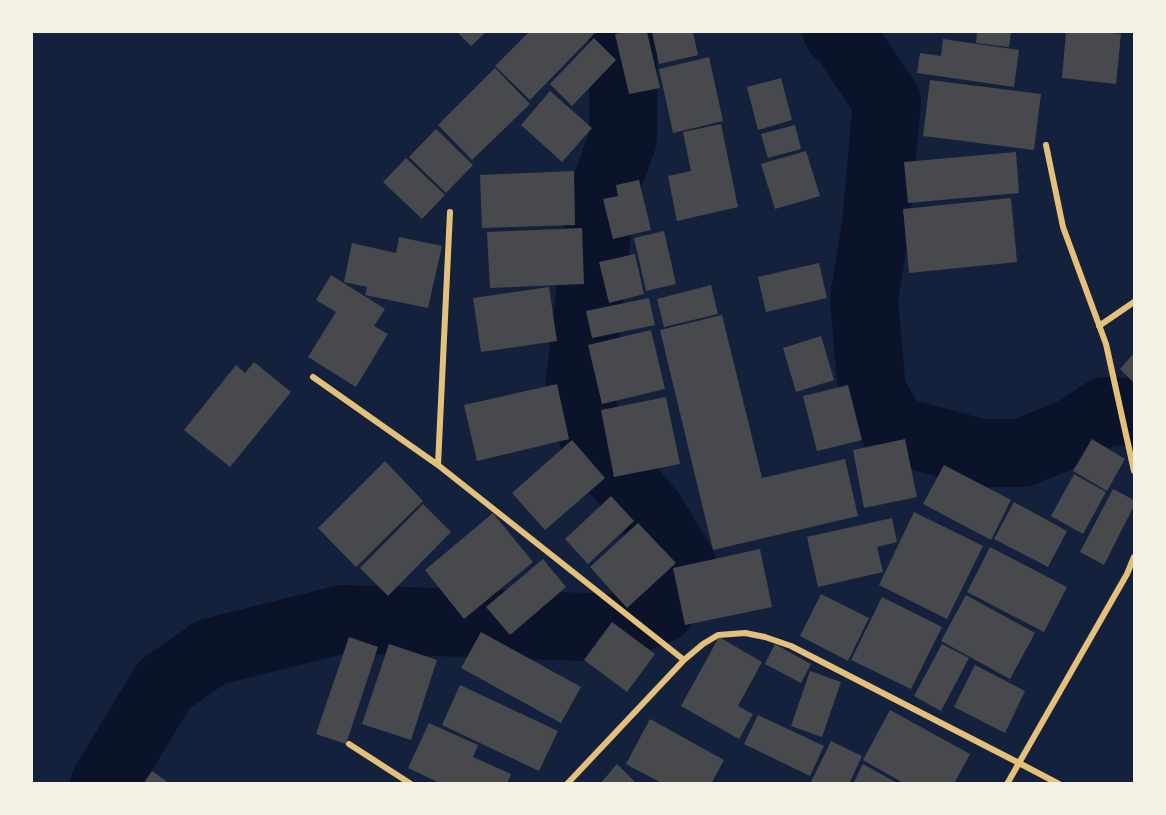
<!DOCTYPE html>
<style>
body{margin:0}
#map{position:relative;width:1166px;height:815px;overflow:hidden;background:#14213d;font-family:Karla,sans-serif}
canvas{display:block}
.frame{position:absolute;inset:0;border:33px solid #f6f1e7;pointer-events:none}
</style>
<div id="map">
<canvas width="1166" height="815"></canvas>
<div class="frame"></div>
</div>
<script>
const ctx = document.querySelector('canvas').getContext('2d');
ctx.lineJoin = 'round';
const shape = rows => new Path2D(rows.map(r => 'M' + r).join(''));
function trace(path, color, width, dash) { ctx.strokeStyle = color; ctx.lineWidth = width; ctx.lineCap = dash ? 'butt' : 'round'; ctx.setLineDash(dash || []); ctx.stroke(path); }
function paint(path, color) { ctx.fillStyle = color; ctx.fill(path, 'evenodd'); }
trace(shape([
 [837,32,841,33,887,101,876,224,864,299,872,392,895,430,980,453,1022,453,1075,431,1105,411,1134,412],
 [104,784,164,685,211,652,343,619,616,628,661,609,682,564,651,513,598,450,578,396,601,199,623,139,623,32]
]), '#0b132b', 68);
paint(shape([
 [457,32,486,32,471,46],
 [529,32,596,32,530,100,495,66],
 [625,32,647,32,660,88,629,94,615,34],
 [652,32,693,32,698,55,659,64],
 [977,32,1011,32,1009,47,976,43],
 [1066,32,1102,32,1121,34,1116,84,1062,78],
 [594,38,616,60,572,106,550,84],
 [943,39,1019,50,1014,87,917,73,920,53,941,56],
 [709,57,723,121,673,133,659,69],
 [495,68,530,104,472,160,438,125],
 [781,78,792,120,758,130,747,87],
 [930,80,1041,94,1034,150,923,136],
 [550,91,592,128,562,162,521,125],
 [721,124,738,207,677,221,668,176,691,171,683,132],
 [795,125,801,149,768,158,761,134],
 [436,129,473,165,446,193,409,157],
 [806,151,820,196,775,209,761,164],
 [1016,152,1019,193,908,203,904,162],
 [406,158,445,195,422,219,383,182],
 [574,171,575,225,482,228,480,175],
 [639,180,651,230,613,239,603,199,618,196,616,185],
 [1011,198,1017,262,909,273,903,209],
 [582,228,584,284,490,288,487,232],
 [664,231,676,284,646,291,634,238],
 [399,237,442,246,428,308,365,295,367,287,344,282,352,243,396,253],
 [635,254,644,294,609,303,599,262],
 [819,263,827,298,766,312,758,277],
 [331,275,385,309,374,326,388,334,356,387,308,357,336,312,316,300],
 [711,285,718,314,664,327,657,299],
 [549,287,557,341,481,352,473,298],
 [649,298,655,325,592,338,586,311],
 [722,315,762,478,845,459,858,516,713,550,660,330],
 [651,330,665,389,602,404,588,345],
 [821,336,834,380,796,392,783,348],
 [1134,353,1134,383,1120,369],
 [254,362,291,392,230,467,184,430,236,365,245,373],
 [557,384,569,439,477,461,464,405],
 [848,385,862,440,817,451,803,396],
 [666,397,680,464,614,477,601,410],
 [905,439,917,497,864,508,853,450],
 [1092,439,1125,459,1107,491,1073,471],
 [572,440,605,478,545,530,512,493],
 [385,461,423,501,356,567,318,528],
 [944,465,1011,500,991,540,923,504],
 [1074,474,1106,492,1083,534,1051,516],
 [1113,489,1134,500,1134,506,1104,565,1080,552],
 [611,496,634,521,588,564,565,539],
 [1014,502,1067,531,1048,567,994,539],
 [423,504,451,532,388,596,360,568],
 [914,512,983,546,947,619,879,585],
 [493,513,533,562,464,619,425,570],
 [892,518,897,542,877,547,883,572,818,587,807,537],
 [638,523,676,563,627,608,590,567],
 [990,547,1067,587,1044,632,967,592],
 [760,549,772,607,685,625,673,568],
 [543,559,566,587,510,635,486,607],
 [821,594,869,618,848,661,800,636],
 [966,595,1035,633,1010,679,941,641],
 [882,597,942,627,911,689,851,660],
 [612,622,655,654,627,692,584,660],
 [481,632,581,687,561,723,461,668],
 [349,637,378,647,346,744,316,734],
 [719,637,762,662,738,706,753,714,739,739,681,706],
 [389,644,437,660,411,740,362,724],
 [775,644,811,664,801,683,765,664],
 [942,644,969,658,941,711,914,696],
 [975,665,1025,691,1005,733,954,707],
 [810,671,841,682,822,737,791,726],
 [460,685,558,731,539,771,442,725],
 [890,710,970,754,954,784,905,784,863,760],
 [758,715,824,746,810,776,744,744],
 [650,719,724,760,711,784,663,784,626,764],
 [429,723,478,745,473,757,511,774,507,784,442,784,408,768],
 [831,741,862,756,849,784,810,784],
 [617,764,637,784,600,784],
 [863,764,899,784,853,784],
 [152,771,170,784,143,784]
]), '#48494c');
trace(shape([
 [1046,145,1063,227,1106,344,1134,471],
 [450,212,438,465,684,660],
 [1099,326,1134,302],
 [313,377,438,465],
 [349,744,411,784],
 [567,784,684,660,703,644,718,635,745,633,765,637,791,646,1019,763,1127,574,1134,557],
 [1007,784,1019,763,1059,784]
]), '#e5c07b', 6);
</script>
